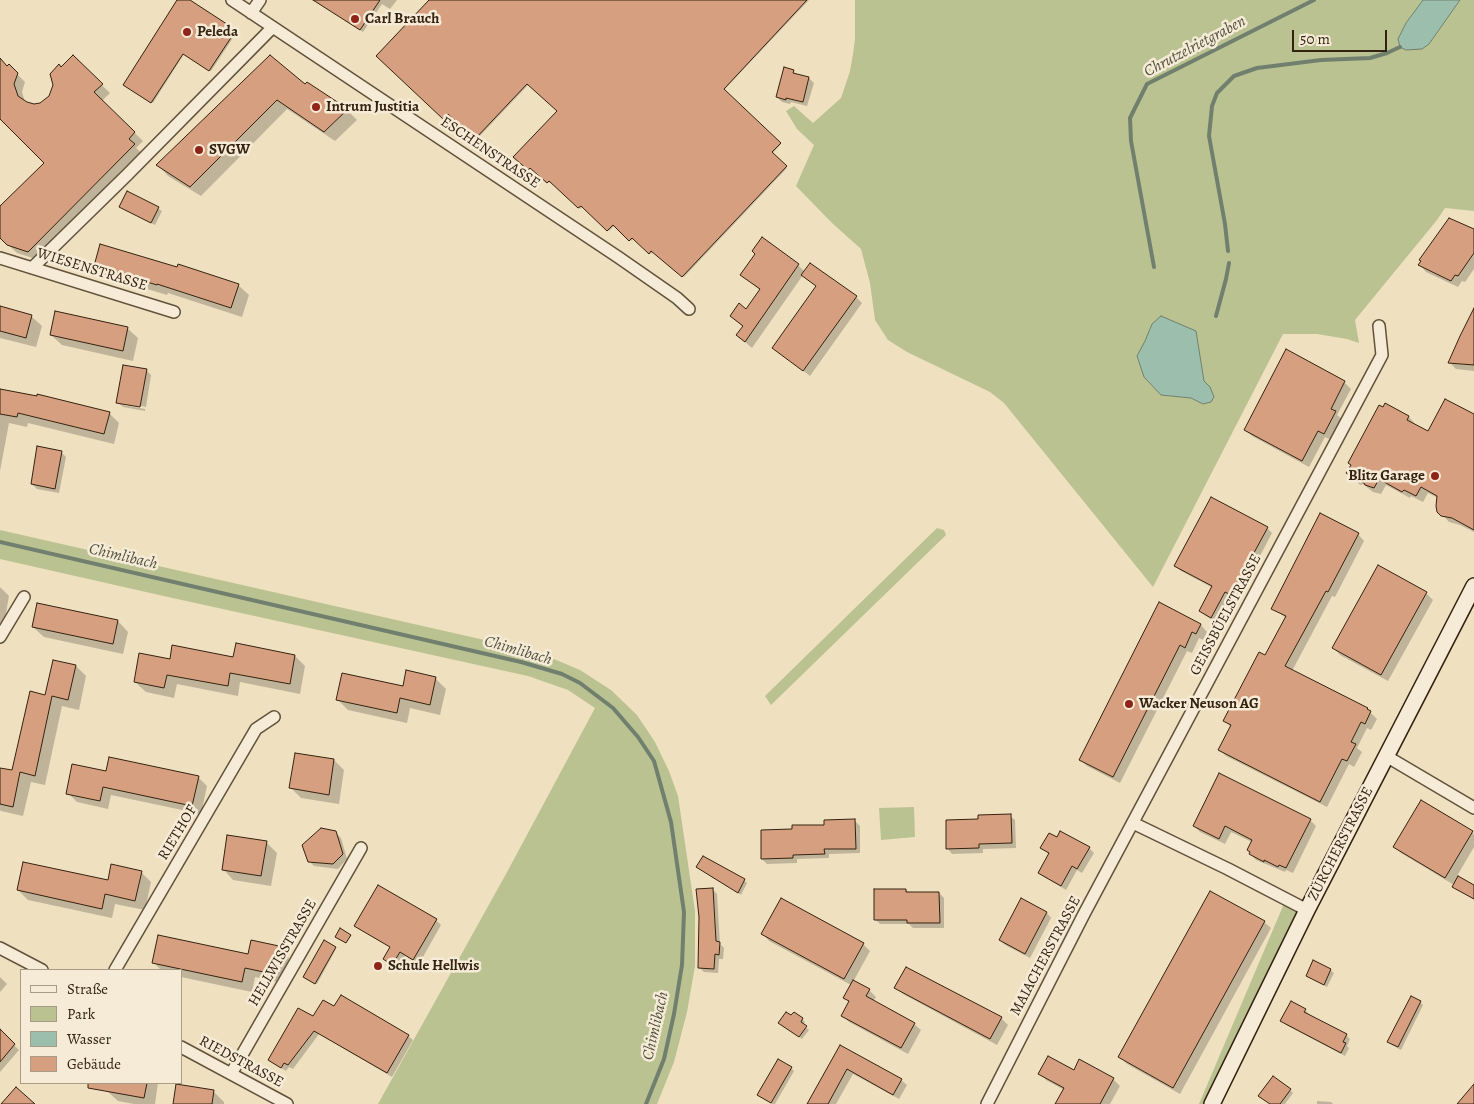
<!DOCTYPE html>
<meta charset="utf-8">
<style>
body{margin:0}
#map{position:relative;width:1474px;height:1104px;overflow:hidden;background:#efe0c0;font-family:Alegreya,serif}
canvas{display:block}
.legend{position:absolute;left:20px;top:969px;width:162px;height:115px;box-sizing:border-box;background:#f5ebd6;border:1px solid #a79b86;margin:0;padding:6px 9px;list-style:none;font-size:15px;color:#33220f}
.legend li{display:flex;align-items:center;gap:10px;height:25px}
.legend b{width:25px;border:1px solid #a79b86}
.scale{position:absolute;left:1292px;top:30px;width:95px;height:22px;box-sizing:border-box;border:2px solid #33220f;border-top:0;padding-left:6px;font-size:15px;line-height:18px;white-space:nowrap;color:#33220f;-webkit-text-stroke:4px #f5ebd6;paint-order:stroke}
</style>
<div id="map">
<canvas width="1474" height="1104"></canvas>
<ul class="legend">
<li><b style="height:6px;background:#f5ebd6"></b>Straße</li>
<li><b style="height:14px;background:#bbc291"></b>Park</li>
<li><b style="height:14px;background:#9bbead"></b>Wasser</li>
<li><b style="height:14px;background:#d6a080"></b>Gebäude</li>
</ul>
<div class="scale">50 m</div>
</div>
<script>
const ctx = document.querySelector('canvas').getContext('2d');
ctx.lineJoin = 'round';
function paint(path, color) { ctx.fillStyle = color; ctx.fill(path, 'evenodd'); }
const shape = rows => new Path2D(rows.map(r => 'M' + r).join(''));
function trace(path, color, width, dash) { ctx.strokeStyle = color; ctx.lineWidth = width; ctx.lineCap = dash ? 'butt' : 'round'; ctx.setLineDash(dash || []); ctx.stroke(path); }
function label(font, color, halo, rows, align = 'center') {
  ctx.font = font + ' Alegreya,serif'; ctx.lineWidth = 5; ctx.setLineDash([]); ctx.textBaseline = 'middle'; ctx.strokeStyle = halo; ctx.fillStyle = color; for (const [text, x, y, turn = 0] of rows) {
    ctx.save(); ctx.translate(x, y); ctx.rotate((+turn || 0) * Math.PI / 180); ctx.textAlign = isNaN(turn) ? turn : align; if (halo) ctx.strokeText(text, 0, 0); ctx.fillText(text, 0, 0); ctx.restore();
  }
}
paint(shape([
 [855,0,1423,0,1406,23,1429,44,1460,0,1474,0,1474,211,1445,208,1437,220,1355,320,1359,343,1347,339,1317,334,1283,334,1153,587,1004,403,990,392,907,352,888,340,875,320,870,283,861,249,832,223,796,186,814,145,797,129,786,111,794,106,813,123,841,98,850,71,853,54,855,39],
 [1152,324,1196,331,1204,381,1210,387,1203,404,1191,398,1161,395,1144,377,1137,356,1146,341],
 [937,528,944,530,946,535,771,705,765,696],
 [0,530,502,644,542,654,580,670,611,690,637,715,655,742,669,771,678,796,695,911,695,966,687,1012,674,1062,657,1104,378,1104,506,874,595,708,568,690,528,676,168,597,0,559],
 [914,807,915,837,881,840,879,808],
 [1286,899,1307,910,1212,1104,1199,1104]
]), '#bbc291');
const water = shape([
 [1423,0,1460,0,1429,44,1422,49,1406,50,1400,47,1398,39,1406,23,1423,0],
 [1161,316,1196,331,1204,381,1210,387,1214,397,1211,402,1203,404,1191,398,1161,395,1144,377,1137,356,1145,341,1152,324,1161,316]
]);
paint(water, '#9bbead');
trace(water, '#71806e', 1);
paint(shape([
 [178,0,188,0,237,32,211,71,184,54,153,103,125,86],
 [313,0,397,0,390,9,382,4,363,32],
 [431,0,809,0,724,90,781,144,772,154,787,168,684,277,653,251,651,254,634,238,631,241,615,225,609,231,583,206,580,209,551,181,549,183,532,168,529,170,515,157,558,111,529,84,477,139,450,114,445,119,378,56],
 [270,56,305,85,307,83,347,110,357,120,335,141,287,109,201,196,168,176,158,165],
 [73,57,110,93,102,101,143,141,136,148,142,153,36,259,17,253,0,237,0,208,46,163,0,117,0,60,8,68,9,66,25,82,22,92,25,102,30,105,41,104,50,97,61,68],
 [793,71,797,75,809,78,814,83,807,106,791,102,790,104,782,102,777,97],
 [127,192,162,211,155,225,120,207],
 [1474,230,1474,269,1465,282,1462,281,1458,287,1426,272,1420,265],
 [798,265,805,272,856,297,862,303,810,376,773,348,817,287,803,275,752,348,737,335,743,327,731,316,747,310,761,291,742,275],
 [95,266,238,285,249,295,242,317,168,293,167,295,105,276],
 [0,307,31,316,42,326,36,347,0,338],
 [1474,311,1474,371,1456,369,1449,362],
 [127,328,138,338,133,361,62,345,51,335],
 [146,370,151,375,146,407,122,402,122,405,145,409,145,411,123,407,118,402],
 [1344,382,1351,389,1337,415,1342,419,1331,440,1325,437,1309,467,1252,436,1245,430],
 [0,390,109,413,119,423,114,444,28,423,27,427,9,423,0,471],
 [1386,405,1409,417,1415,424,1415,425,1428,432,1474,416,1474,532,1460,525,1449,522,1439,511,1438,498,1428,493,1423,502,1411,496,1410,498,1386,485,1381,494,1373,492,1363,484,1360,485,1348,473],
 [61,452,66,457,59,493,37,489,32,484],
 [1267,528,1272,533,1237,600,1230,597,1217,622,1206,616,1200,611,1213,588,1181,571,1176,566],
 [1358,534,1364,541,1335,597,1332,596,1292,671,1367,709,1377,719,1371,730,1367,728,1357,748,1362,752,1354,767,1349,764,1327,807,1226,756,1220,750,1231,727,1225,721,1266,657,1286,618,1273,608],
 [0,587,9,596,4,624,0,623],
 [1426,593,1433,600,1388,681,1340,655,1334,648],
 [1160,604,1201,625,1207,632,1203,640,1199,638,1192,653,1187,651,1120,783,1087,766,1080,759],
 [38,605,118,621,128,632,123,654,44,637,33,627],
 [295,656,305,666,300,694,240,682,238,696,177,684,174,698,146,692,135,682,171,660],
 [76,666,86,676,79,710,62,706,45,785,31,782,23,816,1,811,0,810,0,769,13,772,46,696],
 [435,678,446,689,440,715,410,708,407,723,348,710,337,699,404,688],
 [334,760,344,770,339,804,301,798,291,788],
 [107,773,198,777,207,786,201,814,111,795,108,809,77,802,68,793],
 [1010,816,1015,820,1016,848,983,849,983,853,952,854,948,849,980,820],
 [1310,820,1316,826,1293,873,1286,870,1285,872,1256,860,1250,854,1252,842,1231,832,1225,844,1200,832,1194,826],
 [855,821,860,826,860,853,829,854,829,858,797,859,797,863,767,864,762,859,793,830],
 [335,832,341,838,347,859,338,869,314,866,309,861],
 [1472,832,1474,834,1474,847,1457,876,1474,886,1474,899,1456,889,1454,885,1401,853,1394,846],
 [266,842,277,853,271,886,233,880,223,869],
 [1041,848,1089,848,1094,853,1082,873,1077,870,1066,890,1044,877,1039,872,1050,855],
 [698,867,744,880,747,883,741,895],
 [141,872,151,882,145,910,115,904,112,918,28,900,18,890,109,882],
 [712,889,717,894,720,944,724,948,723,959,719,959,718,973,704,972,699,967],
 [906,890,910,894,939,893,944,898,944,928,913,928,909,924,880,924,875,919],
 [1022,900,1047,913,1051,918,1030,958,1005,945,1000,940],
 [436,920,441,925,419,964,405,956,398,969,384,959,391,948,361,930,356,926],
 [1264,922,1271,928,1180,1094,1127,1064,1120,1057],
 [763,934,863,944,870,951,853,982,869,990,876,997,873,1002,914,1024,921,1030,908,1054,849,1022,842,1015,849,1002,844,997,851,985,769,941],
 [278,947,289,958,283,983,255,977,252,992,181,977,181,970,161,970,153,962,249,955],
 [335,948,336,949,317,984,305,978],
 [1330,970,1334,973,1327,987,1307,976],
 [0,977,7,984,0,992],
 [896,987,1001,1018,1008,1025,997,1045,903,994],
 [1420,1002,1423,1005,1401,1050,1392,1045,1389,1042],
 [1305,1010,1309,1014,1308,1015,1346,1035,1350,1039,1347,1046,1349,1048,1345,1056,1286,1025,1282,1021],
 [792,1017,802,1019,805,1022,803,1025,809,1030,802,1039,783,1026],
 [313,1018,408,1036,413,1040,392,1077,319,1034,293,1069,289,1067,286,1071,274,1064,269,1060],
 [0,1031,19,1050,0,1072],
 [840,1046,901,1080,907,1085,899,1099,853,1074,836,1104,809,1104],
 [791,1068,794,1071,775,1104,772,1104,759,1095],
 [1074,1071,1113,1079,1120,1086,1110,1104,1056,1104,1064,1090,1046,1080,1040,1073],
 [109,1083,158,1083,155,1104,134,1104,118,1101,107,1091],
 [177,1086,214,1092,224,1102,224,1104,174,1104],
 [1290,1090,1293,1093,1285,1104,1270,1104],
 [1317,1101,1331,1102,1333,1104,1317,1104]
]), '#0003');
trace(shape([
 [1228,251,1225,224,1209,136,1212,106,1217,93,1234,76,1257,68,1321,60,1370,58,1387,53,1400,47],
 [1154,267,1131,141,1130,118,1147,84,1314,0],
 [1216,316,1226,279,1229,263],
 [0,542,521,662,562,674,580,683,613,708,638,737,654,761,671,822,684,912,682,965,674,1014,664,1059,646,1104]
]), '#71806e', 4);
const building = shape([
 [177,0,190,0,236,30,209,71,183,54,151,103,123,85,177,0],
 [313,0,380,0,360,30,313,0],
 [429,0,807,0,724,89,781,143,772,152,787,166,682,277,651,251,649,254,632,238,629,241,613,225,607,231,581,206,578,208,549,181,547,183,530,168,528,170,513,157,557,111,527,84,475,139,448,114,443,119,376,56,429,0],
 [73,55,103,84,94,92,135,132,129,139,135,144,28,252,7,245,0,238,0,206,44,163,0,119,0,58,7,66,9,64,18,73,14,84,18,96,27,102,34,104,40,103,49,96,53,85,50,74,59,64,61,67,73,55],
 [270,55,305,84,307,82,348,109,324,132,277,100,190,187,156,165,270,55],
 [784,67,794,70,793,73,809,77,803,102,786,98,786,100,776,97,784,67],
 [127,191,159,207,151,223,119,207,127,191],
 [1449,218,1474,229,1474,253,1458,276,1455,275,1451,281,1418,265,1421,261,1419,260,1449,218],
 [762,237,799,264,745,342,736,335,743,326,730,316,739,303,746,309,760,289,740,275,755,254,752,251,762,237],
 [100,244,177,267,178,264,239,284,231,308,157,284,157,285,94,266,100,244],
 [810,263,857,296,803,371,772,348,816,286,801,275,810,263],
 [0,306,32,315,26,338,0,331,0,306],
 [1474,308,1474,365,1448,363,1460,336,1474,308],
 [55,311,128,327,123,351,50,335,55,311],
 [1286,349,1345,381,1331,409,1336,411,1324,434,1318,431,1302,461,1244,430,1286,349],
 [123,365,147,369,140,407,116,403,123,365],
 [0,389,37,396,37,394,110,412,104,434,18,413,17,417,0,414,0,389],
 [1445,399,1474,414,1474,530,1452,518,1441,516,1437,512,1436,506,1437,496,1421,487,1416,496,1404,490,1402,492,1379,479,1374,488,1365,485,1364,483,1355,478,1352,479,1351,476,1346,473,1351,465,1348,463,1379,405,1383,407,1385,403,1409,416,1407,420,1428,431,1445,399],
 [37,446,62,451,55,489,31,484,37,446],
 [1211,497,1268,527,1231,595,1225,592,1211,618,1199,611,1212,586,1174,566,1211,497],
 [1320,513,1359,533,1328,592,1326,591,1285,666,1368,708,1367,709,1371,711,1365,724,1361,722,1351,742,1356,744,1347,761,1342,759,1320,802,1218,750,1231,725,1223,721,1259,652,1265,655,1286,616,1271,609,1320,513],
 [1378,565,1427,592,1381,675,1332,648,1378,565],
 [1159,602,1201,624,1196,634,1192,632,1185,648,1180,645,1113,777,1079,760,1159,602],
 [37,603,118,620,113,644,32,627,37,603],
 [236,643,295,655,290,684,230,673,228,686,167,675,164,688,134,682,139,653,170,659,172,645,233,657,236,643],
 [53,660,76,665,68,700,52,696,35,776,20,772,13,807,0,804,0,768,12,770,30,691,45,695,53,660],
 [406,670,436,677,430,705,400,698,397,713,336,700,342,673,403,686,406,670],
 [295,753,334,759,329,795,289,788,295,753],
 [109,757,199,776,192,806,103,787,100,801,66,794,72,764,106,771,109,757],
 [1219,773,1311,819,1286,868,1279,865,1278,867,1264,860,1264,862,1249,854,1250,852,1247,850,1252,840,1225,826,1219,839,1193,826,1219,773],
 [1421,800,1473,831,1445,878,1393,847,1421,800],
 [1011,814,1012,843,979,844,979,848,946,849,946,820,978,819,978,815,1011,814],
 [855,819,856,849,824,849,825,854,793,855,793,858,761,859,761,830,792,829,792,825,824,825,824,820,855,819],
 [321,828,336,831,343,854,333,864,308,862,302,845,321,828],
 [1060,831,1090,847,1077,869,1072,866,1061,886,1038,873,1049,853,1040,848,1049,833,1057,837,1060,831],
 [227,835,267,841,261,876,222,870,227,835],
 [703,856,745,879,738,893,696,867,703,856],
 [23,862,108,880,111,864,142,871,135,901,105,894,102,909,17,890,23,862],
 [1458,876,1474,885,1474,899,1452,887,1458,876],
 [378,885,437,919,413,960,400,952,392,965,383,959,390,947,354,926,378,885],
 [713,888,716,941,720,942,719,955,715,954,714,969,698,968,699,917,696,889,713,888],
 [874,889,906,889,906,892,939,892,940,923,907,923,907,920,874,920,874,889],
 [1210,891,1265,921,1173,1088,1118,1057,1210,891],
 [781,898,864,943,844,979,761,934,781,898],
 [1021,898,1047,912,1025,954,999,940,1021,898],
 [340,928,351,935,346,943,335,937,340,928],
 [158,935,248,954,251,940,279,946,273,974,245,968,242,982,152,963,158,935],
 [324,940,336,947,315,984,303,977,324,940],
 [1313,960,1331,969,1324,985,1306,976,1313,960],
 [906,967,1002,1017,990,1039,894,988,906,967],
 [853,980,870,989,866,996,915,1023,901,1048,841,1016,849,1001,843,998,853,980],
 [341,995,409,1035,387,1073,314,1031,288,1065,284,1063,281,1068,268,1060,298,1008,313,1016,323,1000,334,1006,341,995],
 [1411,996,1421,1001,1398,1047,1387,1042,1411,996],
 [1291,1001,1306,1009,1304,1012,1347,1034,1343,1042,1346,1043,1341,1053,1280,1021,1291,1001],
 [786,1012,791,1015,794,1012,803,1018,801,1022,807,1026,799,1037,778,1023,786,1012],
 [0,1029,15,1044,0,1062,0,1029],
 [840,1045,902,1079,893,1095,847,1069,828,1104,807,1104,840,1045],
 [1048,1056,1074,1070,1079,1059,1114,1078,1100,1104,1055,1104,1064,1088,1038,1074,1048,1056],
 [778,1059,792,1067,771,1103,757,1095,778,1059],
 [1273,1076,1291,1089,1280,1104,1270,1104,1258,1096,1273,1076],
 [88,1083,147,1083,144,1098,88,1088,88,1083],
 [176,1084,214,1090,212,1104,173,1104,176,1084],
 [1474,1084,1474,1104,1457,1104,1474,1084],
 [16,1087,35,1104,1,1104,16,1087]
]);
paint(building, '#d6a080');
trace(building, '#33220f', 1);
const minor = shape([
 [232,0,618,257,677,298,689,309],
 [251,13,260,0],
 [0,258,174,312],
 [32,268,127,175,272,28],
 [0,637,24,597],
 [1386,756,1474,808],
 [1133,823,1228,869,1307,910],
 [0,948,42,970],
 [115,970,256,729,274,717],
 [181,1047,287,1104],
 [231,1074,361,848],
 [987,1104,1084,914,1382,355,1379,326]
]);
const secondary = shape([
 [1212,1104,1307,910,1474,586]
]);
trace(minor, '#62523b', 14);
trace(secondary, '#33220f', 18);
trace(minor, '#f5ebd6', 11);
trace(secondary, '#f5ebd6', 15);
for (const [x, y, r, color] of [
 [355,19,5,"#8f2418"],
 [187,32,5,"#8f2418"],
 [316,107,5,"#8f2418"],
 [199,150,5,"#8f2418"],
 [1435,476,5,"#8f2418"],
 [1129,704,5,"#8f2418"],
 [378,966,5,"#8f2418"]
]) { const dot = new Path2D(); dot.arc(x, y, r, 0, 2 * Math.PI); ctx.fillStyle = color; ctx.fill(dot); trace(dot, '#f5ebd6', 2); }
label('bold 15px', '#33220f', '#f5ebd6', [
 ["Carl Brauch",365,19],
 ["Peleda",197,32],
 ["Intrum Justitia",326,107],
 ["SVGW",209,150],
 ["Blitz Garage",1425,476,"right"],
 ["Wacker Neuson AG",1139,704],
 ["Schule Hellwis",388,966]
], 'left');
label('15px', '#33220f', '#f5ebd6', [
 ["ESCHENSTRASSE",490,153,34],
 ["WIESENSTRASSE",92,270,17],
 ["GEISSBÜELSTRASSE",1226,615,-62],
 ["RIETHOF",178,833,-59],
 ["ZÜRCHERSTRASSE",1341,844,-63],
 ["HELLWISSTRASSE",283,953,-60],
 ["MAIACHERSTRASSE",1046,956,-62],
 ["RIEDSTRASSE",241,1062,28]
]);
label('italic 16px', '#52513e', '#f5ebd6', [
 ["Chrutzelrietgraben",1195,47,-28],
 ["Chimlibach",123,557,13],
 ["Chimlibach",518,651,16],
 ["Chimlibach",656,1026,-77]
]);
</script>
